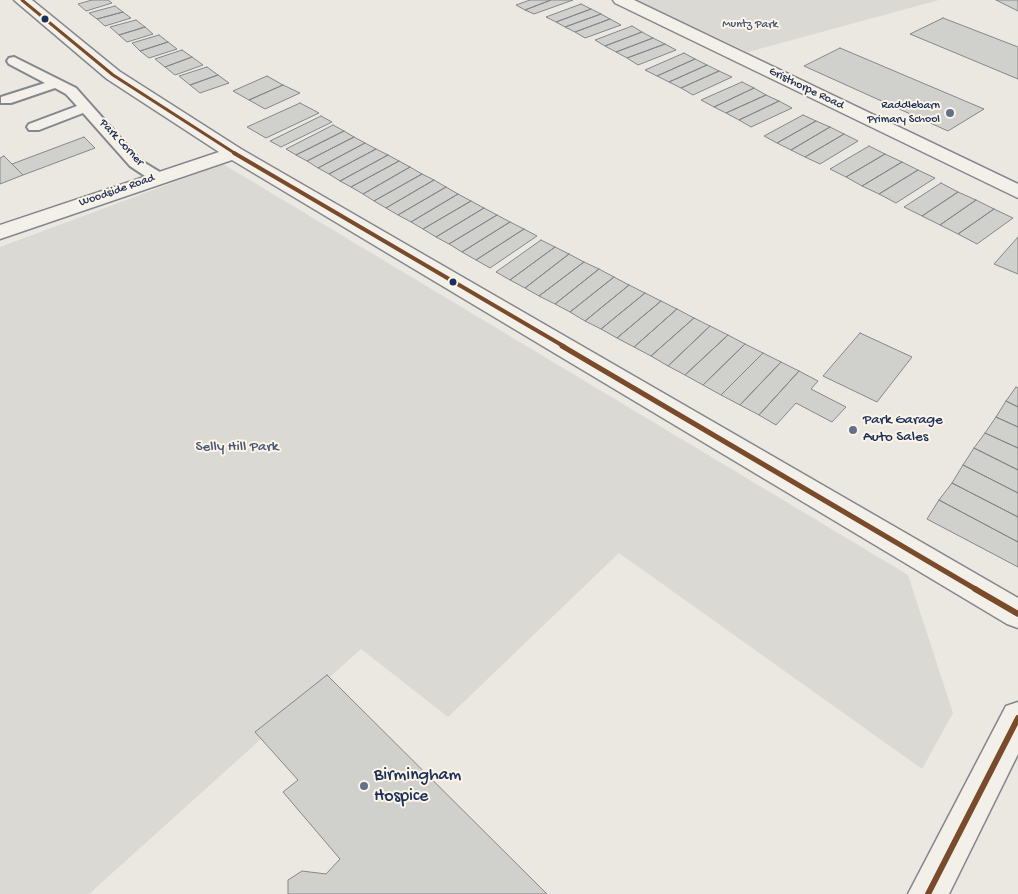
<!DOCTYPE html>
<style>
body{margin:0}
canvas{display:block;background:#eae8e1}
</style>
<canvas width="1018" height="894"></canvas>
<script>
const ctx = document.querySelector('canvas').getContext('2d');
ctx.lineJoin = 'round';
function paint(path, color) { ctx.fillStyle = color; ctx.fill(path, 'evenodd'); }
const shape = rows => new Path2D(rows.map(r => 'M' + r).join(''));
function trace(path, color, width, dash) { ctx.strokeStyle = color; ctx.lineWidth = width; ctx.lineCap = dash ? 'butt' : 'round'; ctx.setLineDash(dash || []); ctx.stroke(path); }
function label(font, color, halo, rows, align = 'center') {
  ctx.font = font + ' "Gochi Hand",sans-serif'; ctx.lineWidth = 4; ctx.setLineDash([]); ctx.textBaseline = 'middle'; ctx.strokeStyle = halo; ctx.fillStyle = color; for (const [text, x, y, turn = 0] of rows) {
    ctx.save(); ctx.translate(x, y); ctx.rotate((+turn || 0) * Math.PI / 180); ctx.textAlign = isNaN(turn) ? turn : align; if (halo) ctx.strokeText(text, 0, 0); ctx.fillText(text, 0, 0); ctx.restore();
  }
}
paint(shape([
 [636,0,939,0,748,52],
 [223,164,908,575,953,713,922,769,619,553,448,717,361,649,89,894,0,894,0,247]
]), '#dbd9d4');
const building = shape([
 [92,0,108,0,112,3,86,11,78,4,92,0],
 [530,0,551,0,525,10,516,5,530,0],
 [551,0,573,0,534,14,525,10,551,0],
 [996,0,1018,0,1018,11,996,0],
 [581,4,591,9,556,22,546,17,581,4],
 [115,6,123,12,97,19,89,13,115,6],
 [591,9,601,14,565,27,556,22,591,9],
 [123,12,131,18,105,26,97,19,123,12],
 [601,14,610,19,575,32,565,27,601,14],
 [943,18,1018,47,1018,79,910,34,943,18],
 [610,19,621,25,585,38,575,32,610,19],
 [136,20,145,27,119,35,110,27,136,20],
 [632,26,642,32,605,46,595,40,632,26],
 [145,27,153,34,127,42,119,35,145,27],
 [642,32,653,38,616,52,605,46,642,32],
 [159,35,168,42,140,51,132,43,159,35],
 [653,38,665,44,627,58,616,52,653,38],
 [168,42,177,49,149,58,140,51,168,42],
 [665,44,676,50,638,65,627,58,665,44],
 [840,48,984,109,948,131,804,66,840,48],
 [182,50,192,57,165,67,155,59,182,50],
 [684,53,695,59,657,76,645,70,684,53],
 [192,57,203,65,175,75,165,67,192,57],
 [695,59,707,65,669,82,657,76,695,59],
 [707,65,719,71,681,88,669,82,707,65],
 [207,67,218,75,190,85,179,76,207,67],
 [719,71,732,77,693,95,681,88,719,71],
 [218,75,229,83,200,93,190,85,218,75],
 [267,76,283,85,249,100,233,91,267,76],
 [742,82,754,88,714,107,701,100,742,82],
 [283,85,300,93,265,109,249,100,283,85],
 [754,88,766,95,726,113,714,107,754,88],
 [766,95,779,101,739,120,726,113,766,95],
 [779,101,792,108,751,127,739,120,779,101],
 [300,103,319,113,266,138,247,127,300,103],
 [803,115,816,121,777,143,764,136,803,115],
 [321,116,332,122,281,147,270,141,321,116],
 [816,121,830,127,791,150,777,143,816,121],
 [333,125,344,131,296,155,286,149,333,125],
 [830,127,844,134,805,157,791,150,830,127],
 [344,131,354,137,307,161,296,155,344,131],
 [844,134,858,141,820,164,805,157,844,134],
 [84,137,95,148,23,175,12,164,84,137],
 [354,137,365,143,318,168,307,161,354,137],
 [365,143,376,149,329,174,318,168,365,143],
 [869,146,885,154,846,177,830,169,869,146],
 [376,149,388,155,340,181,329,174,376,149],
 [885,154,902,162,862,186,846,177,885,154],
 [388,155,399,161,351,187,340,181,388,155],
 [4,156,23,175,0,184,0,158,4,156],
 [399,161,410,167,363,194,351,187,399,161],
 [902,162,918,170,879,194,862,186,902,162],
 [410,167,422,174,374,201,363,194,410,167],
 [918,170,935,178,896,203,879,194,918,170],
 [422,174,434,180,386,208,374,201,422,174],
 [434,180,446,187,398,215,386,208,434,180],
 [941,183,958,192,922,216,904,207,941,183],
 [446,187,458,194,411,222,398,215,446,187],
 [958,192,976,200,940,225,922,216,958,192],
 [458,194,471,201,423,229,411,222,458,194],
 [976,200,994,209,958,234,940,225,976,200],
 [471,201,484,208,436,237,423,229,471,201],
 [484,208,497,215,449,244,436,237,484,208],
 [994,209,1013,218,977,244,958,234,994,209],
 [497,215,510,222,462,252,449,244,497,215],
 [510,222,524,229,476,260,462,252,510,222],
 [524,229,537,236,490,268,476,260,524,229],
 [1018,237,1018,274,994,264,1018,237],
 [541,240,555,247,510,280,496,272,541,240],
 [555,247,569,254,525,288,510,280,555,247],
 [569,254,584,262,539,296,525,288,569,254],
 [584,262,599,269,555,304,539,296,584,262],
 [599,269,614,277,570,312,555,304,599,269],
 [614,277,629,285,585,321,570,312,614,277],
 [629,285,645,293,601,329,585,321,629,285],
 [645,293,661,301,617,338,601,329,645,293],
 [661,301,677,309,634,347,617,338,661,301],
 [677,309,694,318,651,356,634,347,677,309],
 [694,318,710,326,668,366,651,356,694,318],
 [710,326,728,335,685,375,668,366,710,326],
 [860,333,912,357,877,402,823,376,860,333],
 [728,335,745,344,703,385,685,375,728,335],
 [745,344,763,353,721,395,703,385,745,344],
 [763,353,781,362,740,405,721,395,763,353],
 [781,362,799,371,759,415,740,405,781,362],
 [799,371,818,381,811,389,846,407,832,422,796,403,776,425,759,415,799,371],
 [1016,387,1018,388,1018,407,1006,401,1016,387],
 [1006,401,1018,407,1018,427,996,417,1006,401],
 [996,417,1018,427,1018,448,985,433,996,417],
 [985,433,1018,448,1018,470,974,448,985,433],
 [974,448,1018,470,1018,493,963,465,974,448],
 [963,465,1018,493,1018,517,952,483,963,465],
 [952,483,1018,517,1018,542,939,500,952,483],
 [939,500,1018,542,1018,567,927,519,939,500],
 [327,675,547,894,288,894,288,880,302,871,326,874,340,859,283,792,298,780,255,732,327,675]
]);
paint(building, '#d0d0cd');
trace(building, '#84878d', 1);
const lane = shape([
 [14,57,76,88,140,160,163,174,165,177,163,180,151,180,130,166,83,113,39,130,29,130,27,127,29,124,77,106,66,94,55,88,11,103,1,103,1,97,45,83,9,64,7,61,9,58,14,57]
]);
const street = shape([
 [14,0,32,0,119,71,241,149,1018,598,1018,628,1007,624,232,160,0,239,0,225,219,152,107,79,14,0],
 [613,0,634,0,1018,184,1018,198,615,3,613,0]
]);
const secondary = shape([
 [1018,702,1018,754,949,894,908,894,1006,706,1018,702]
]);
trace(lane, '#84878d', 4);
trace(street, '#84878d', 3);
trace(secondary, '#84878d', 3);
paint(lane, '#f3f0ea');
paint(street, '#f3f0ea');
paint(secondary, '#f3f0ea');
trace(shape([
 [22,0,113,75,236,154]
]), '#7a4b2a', 3);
trace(shape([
 [234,153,565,347]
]), '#7a4b2a', 4);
trace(shape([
 [562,346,977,590]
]), '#7a4b2a', 5);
trace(shape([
 [975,589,1018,614],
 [928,894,1018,718]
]), '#7a4b2a', 6);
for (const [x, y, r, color] of [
 [45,19,4.5,"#1b2f5e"],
 [950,113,5,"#63708c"],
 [453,282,4.5,"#1b2f5e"],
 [853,430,5,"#63708c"],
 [364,786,5,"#63708c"]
]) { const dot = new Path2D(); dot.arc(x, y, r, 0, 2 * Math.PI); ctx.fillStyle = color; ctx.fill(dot); trace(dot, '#fcf5e5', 2); }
label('12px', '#485679', '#fcf5e5', [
 ["Muntz Park",750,25]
]);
label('12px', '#1b2f5e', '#fcf5e5', [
 ["Gristhorpe Road",806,89,26],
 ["Park Corner",121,143,47],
 ["Woodside Road",117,191,-19]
]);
label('12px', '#1b2f5e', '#fcf5e5', [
 ["Raddlebarn",940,106],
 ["Primary School",940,120]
], 'right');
label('15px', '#1b2f5e', '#fcf5e5', [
 ["Park Garage",863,421],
 ["Auto Sales",863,438]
], 'left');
label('15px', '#485679', '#fcf5e5', [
 ["Selly Hill Park",237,448]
]);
label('18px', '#1b2f5e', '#fcf5e5', [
 ["Birmingham",374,776],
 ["Hospice",374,797]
], 'left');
</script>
